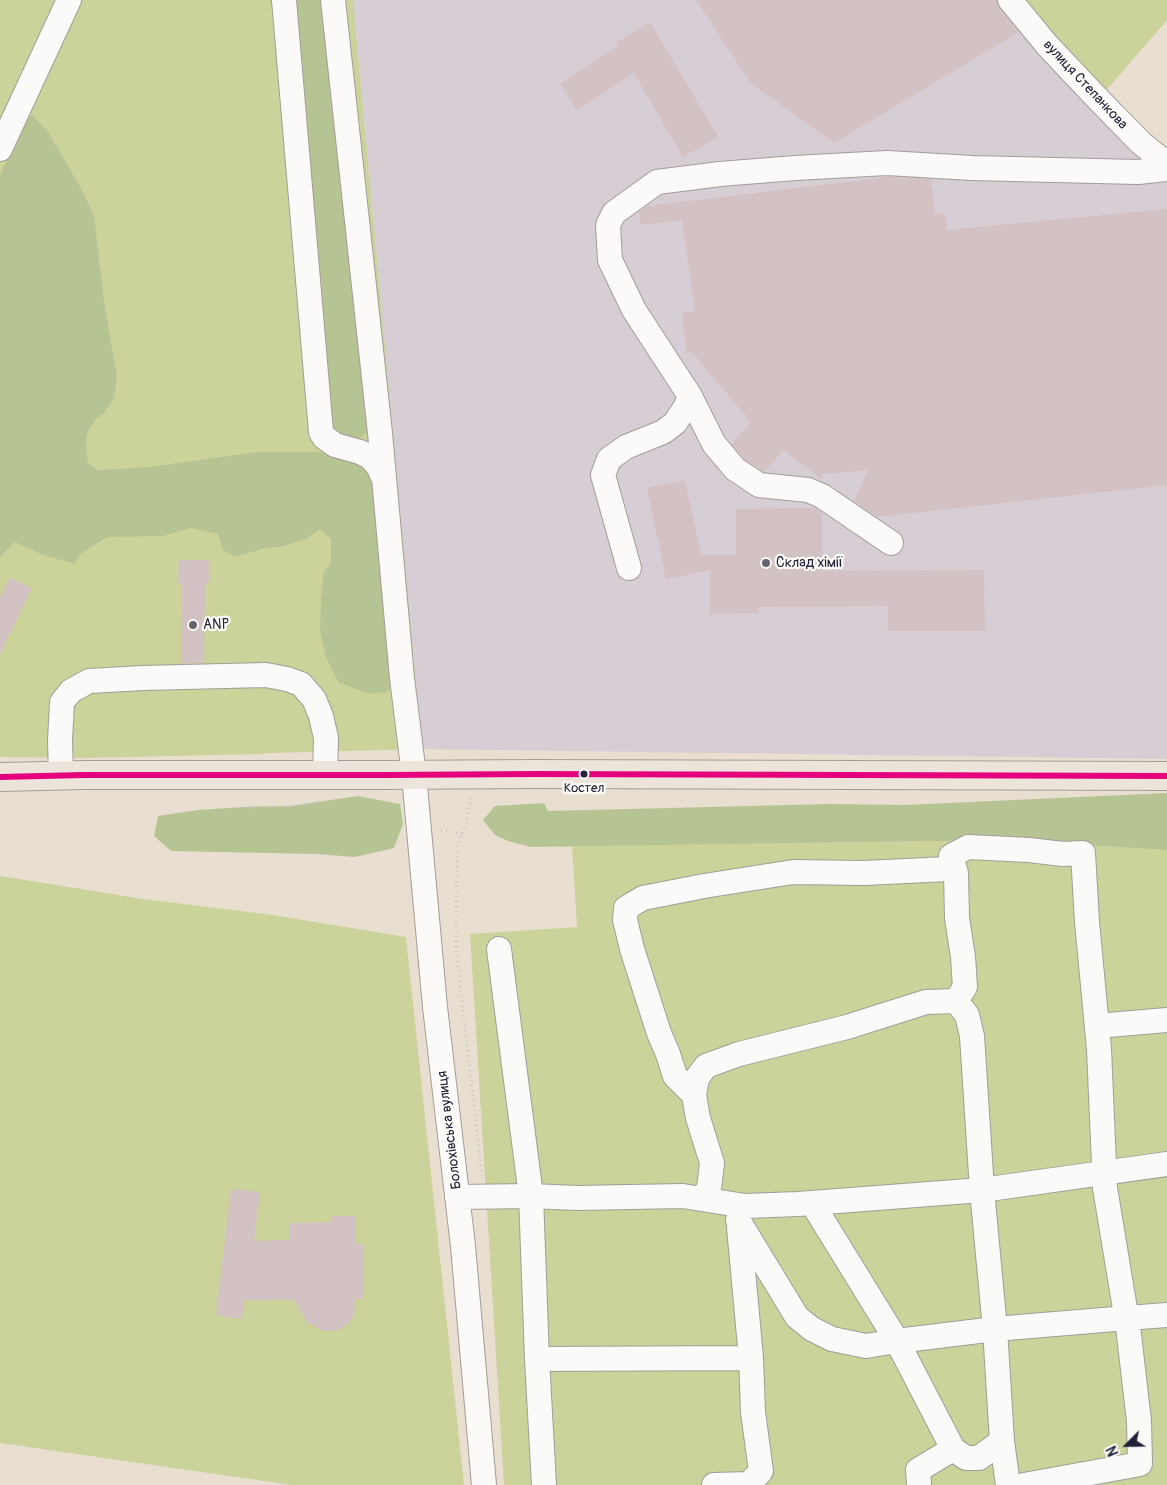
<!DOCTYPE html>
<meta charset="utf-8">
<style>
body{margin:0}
#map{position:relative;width:1167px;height:1485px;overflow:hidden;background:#e8dfd0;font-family:Pangolin,sans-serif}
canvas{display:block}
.north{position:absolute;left:1102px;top:1420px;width:50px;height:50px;-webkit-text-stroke:4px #fdfcf7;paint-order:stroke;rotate:247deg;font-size:14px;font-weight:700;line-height:20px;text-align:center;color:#22223b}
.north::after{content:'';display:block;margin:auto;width:18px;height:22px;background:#22223b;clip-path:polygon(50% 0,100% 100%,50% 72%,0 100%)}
</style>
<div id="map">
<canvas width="1167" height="1485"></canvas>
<div class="north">N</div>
</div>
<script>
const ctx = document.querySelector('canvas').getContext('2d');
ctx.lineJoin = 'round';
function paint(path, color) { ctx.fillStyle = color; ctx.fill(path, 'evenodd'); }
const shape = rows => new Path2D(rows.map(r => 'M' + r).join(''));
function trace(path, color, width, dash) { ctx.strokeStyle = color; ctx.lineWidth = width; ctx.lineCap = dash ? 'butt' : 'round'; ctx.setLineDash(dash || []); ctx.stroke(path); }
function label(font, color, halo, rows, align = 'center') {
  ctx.font = font + ' Pangolin,sans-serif'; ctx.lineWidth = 4.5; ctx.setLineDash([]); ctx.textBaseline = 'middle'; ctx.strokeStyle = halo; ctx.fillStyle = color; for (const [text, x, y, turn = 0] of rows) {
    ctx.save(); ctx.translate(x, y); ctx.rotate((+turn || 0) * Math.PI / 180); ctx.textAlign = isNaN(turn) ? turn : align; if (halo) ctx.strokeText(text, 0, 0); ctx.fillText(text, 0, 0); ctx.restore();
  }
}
paint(shape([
 [353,0,1019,0,1167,173,1167,759,422,749]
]), '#d7cdd4');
paint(shape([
 [0,0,353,0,422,749,270,753,263,754,85,758,0,757],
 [1019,0,1167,0,1167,20,1091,108],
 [936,841,1101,846,1167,850,1167,1485,504,1485,470,934,577,927,572,846],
 [0,876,143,899,273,915,406,937,464,1485,292,1485,0,1443]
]), '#cbd39b');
paint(shape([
 [295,0,326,0,367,408,367,431,363,436,356,440,337,434,332,425,308,133],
 [32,115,48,132,81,188,94,216,105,309,117,375,114,398,105,412,95,420,87,433,86,448,88,463,97,470,150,467,256,452,319,452,339,457,357,464,366,472,387,502,402,678,386,692,369,694,338,682,326,657,320,631,321,598,324,572,331,564,331,539,320,529,306,539,280,547,265,548,235,557,223,550,218,534,191,528,163,536,107,537,79,555,75,564,43,555,15,542,0,557,0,175,27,117],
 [1167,793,1167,850,1101,846,936,841,531,847,508,841,495,835,483,820,495,806,544,803,548,811,829,804,904,805],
 [358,796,400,804,403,824,394,848,355,857,316,854,171,851,154,836,158,816,198,810,244,807,291,806]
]), '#b6c494');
paint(shape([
 [696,0,997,0,999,9,1019,32,834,143,751,83],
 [650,22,718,137,683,157,634,73,577,110,560,84,618,46,616,43],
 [888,177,931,179,935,214,945,213,947,230,1167,209,1167,485,877,517,854,501,868,470,821,474,821,479,784,450,764,472,744,459,732,444,751,422,691,352,687,353,682,313,695,311,682,220,641,225,639,212,648,206],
 [685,480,701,555,736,555,736,509,815,508,822,512,822,574,823,571,984,570,985,631,888,631,888,606,758,607,758,613,710,614,710,570,666,579,647,488],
 [179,560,210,560,210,583,205,583,204,663,181,663,182,584,178,584],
 [10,578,32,588,0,654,0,597],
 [231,1189,260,1192,254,1241,290,1240,290,1223,332,1222,332,1216,355,1216,355,1243,364,1244,364,1299,355,1299,354,1315,349,1322,344,1327,337,1330,324,1331,317,1328,307,1322,294,1300,244,1300,242,1319,216,1315]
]), '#d3c2c3');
const minor = shape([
 [284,0,321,432,324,437,335,445,360,452,370,457,378,466,384,479],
 [333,0,380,433,402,678,414,775,435,1007,463,1246,484,1485],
 [1010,0,1047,45,1097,98,1141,143,1167,164],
 [0,149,69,0],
 [891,543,822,496,808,490,759,485,735,469,714,444,690,396,634,310,610,260,608,225,614,213,657,182,720,174,795,168,887,163,972,168,1138,172,1167,169],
 [629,568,603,475,609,459,626,447,663,432,675,423,685,408,690,396],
 [61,775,60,741,62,702,71,691,89,681,143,678,266,675,287,679,301,684,314,699,321,716,326,738,325,775],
 [499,949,531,1196,537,1359,544,1485],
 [956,1001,965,987,963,957,957,918,956,873,951,856,968,847,1029,850,1063,854,1083,853,1087,922,1099,1049,1105,1188,1125,1309,1127,1318,1167,1315],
 [1097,1026,1167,1020],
 [694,1095,675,1076,668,1054,659,1033,632,949,625,920,626,908,643,898,704,886,793,872,864,873,948,869,956,873],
 [457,1197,531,1196,577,1198,683,1196,745,1206,798,1204,982,1190,1167,1164],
 [702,1199,709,1188,712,1163,698,1118,694,1095,697,1078,706,1066,739,1054,847,1027,926,1002,956,1001,967,1015,972,1036,982,1190,995,1329,1002,1441],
 [812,1203,897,1341,953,1449,966,1458,979,1458,1002,1441,1008,1485],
 [738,1220,797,1317,812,1329,832,1339,866,1346,897,1341,995,1329,1127,1318,1139,1421,1140,1464,1024,1485],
 [537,1359,751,1358],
 [714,1485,749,1484,761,1471,753,1412,751,1358,739,1227],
 [919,1485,918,1470,953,1449]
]);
const major = shape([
 [0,777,84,775,385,775,535,774,1167,776]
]);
trace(minor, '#a29d98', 26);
trace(major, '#a29d98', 30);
trace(shape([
 [471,798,466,823,457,848,456,948,482,1176],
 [244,807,291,806,323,801],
 [441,830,462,834]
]), '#c9c6c5', 3, [1, 4]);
trace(minor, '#fcfaf8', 24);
trace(major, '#ece4db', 28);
trace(shape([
 [0,777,84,775,385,775,535,774,1167,776]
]), '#e5007d', 6);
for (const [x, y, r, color] of [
 [766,563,5,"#67646f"],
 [193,625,5,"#67646f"],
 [584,774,4.5,"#22223b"]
]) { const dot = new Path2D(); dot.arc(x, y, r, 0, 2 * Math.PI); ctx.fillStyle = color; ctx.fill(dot); trace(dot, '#fdfcf7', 2); }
label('13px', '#22223b', '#fdfcf7', [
 ["Костел",584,789]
]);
label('14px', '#22223b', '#fdfcf7', [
 ["вулиця Степанкова",1085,85,47],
 ["Болохівська вулиця",450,1130,-97]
]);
label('14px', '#22223b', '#fdfcf7', [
 ["Склад хімії",776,563],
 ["ANP",203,625]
], 'left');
</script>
